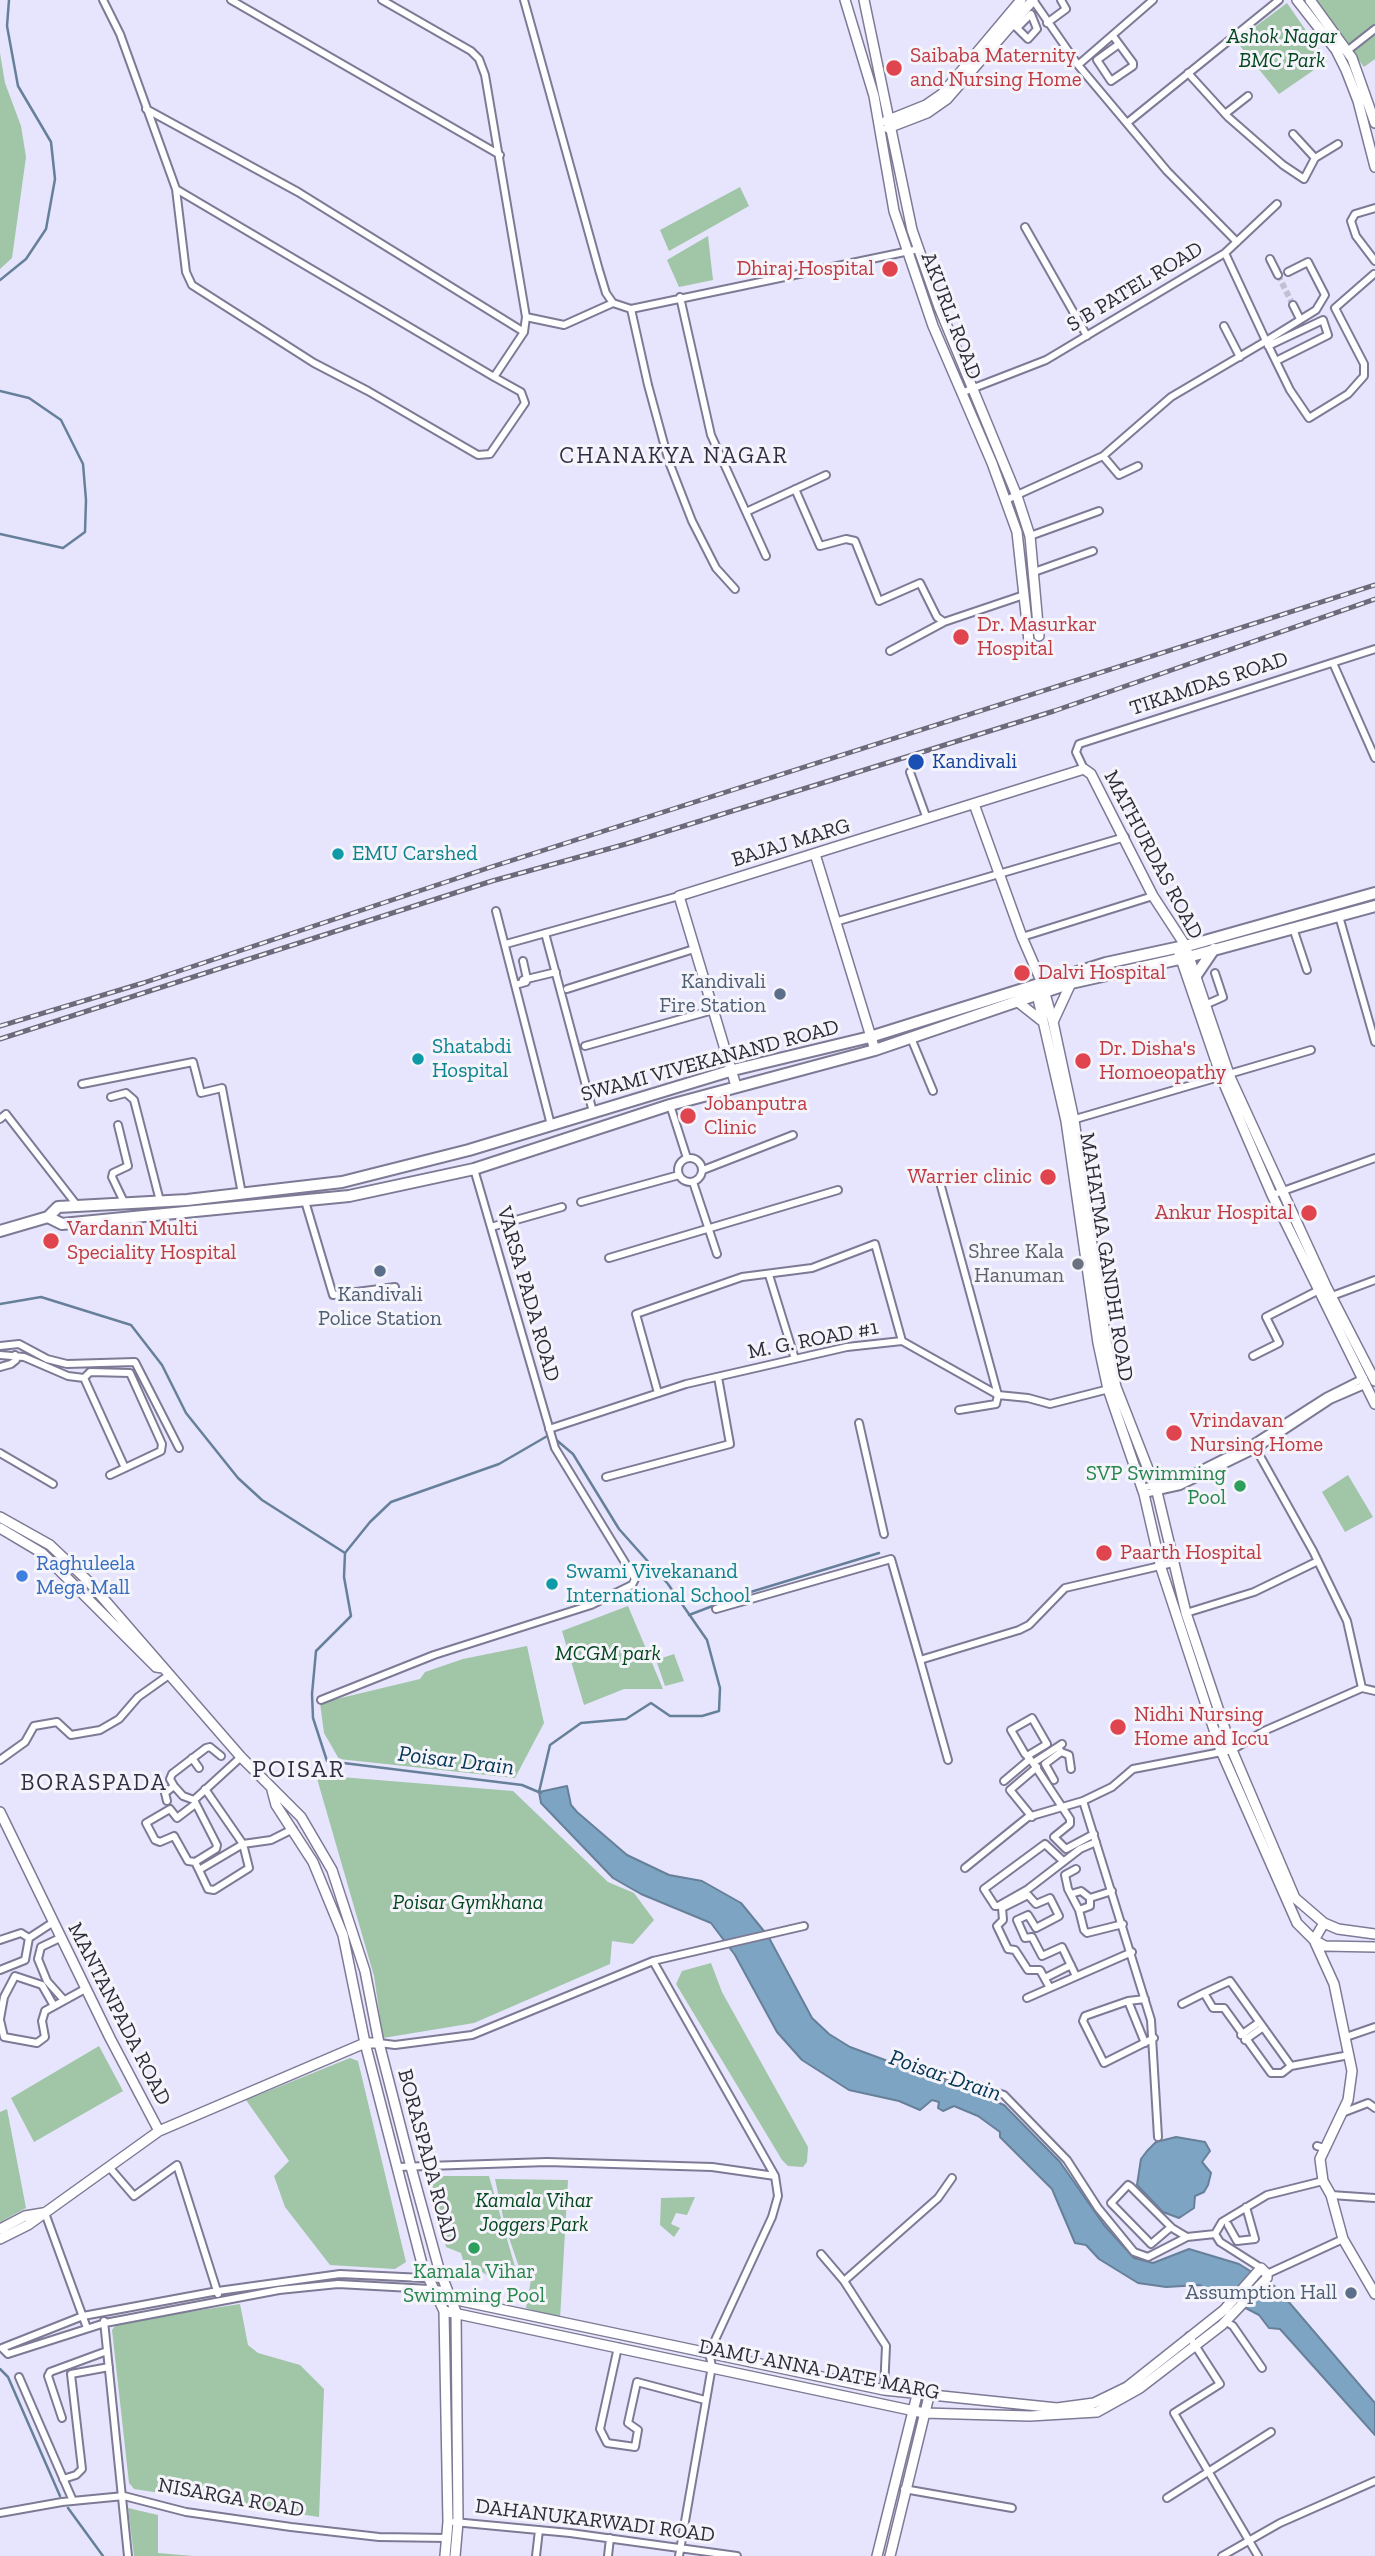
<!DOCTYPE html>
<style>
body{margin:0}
canvas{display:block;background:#e7e4fd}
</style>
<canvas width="1375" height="2556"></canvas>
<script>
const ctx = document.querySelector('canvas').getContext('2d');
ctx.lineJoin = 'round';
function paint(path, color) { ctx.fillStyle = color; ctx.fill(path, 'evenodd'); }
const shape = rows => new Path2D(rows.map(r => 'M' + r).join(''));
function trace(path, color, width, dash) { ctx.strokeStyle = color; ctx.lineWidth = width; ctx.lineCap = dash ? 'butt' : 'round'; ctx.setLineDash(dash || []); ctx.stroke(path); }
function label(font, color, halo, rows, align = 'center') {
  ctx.font = font + ' "Zilla Slab",serif'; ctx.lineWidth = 6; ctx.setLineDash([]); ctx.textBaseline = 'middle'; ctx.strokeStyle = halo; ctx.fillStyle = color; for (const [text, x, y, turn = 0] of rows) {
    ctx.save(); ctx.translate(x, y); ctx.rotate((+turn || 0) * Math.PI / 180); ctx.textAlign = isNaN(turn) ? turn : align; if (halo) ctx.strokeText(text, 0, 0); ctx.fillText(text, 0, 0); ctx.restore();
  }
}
paint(shape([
 [1313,0,1375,0,1375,59,1364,67],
 [1287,3,1327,61,1279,94,1236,41],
 [0,53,5,83,21,126,26,157,12,258,0,269],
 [740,187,749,206,669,251,660,230],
 [708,236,713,280,679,287,667,260],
 [1348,1475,1373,1517,1345,1532,1322,1492],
 [628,1606,663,1689,624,1689,584,1705,562,1631],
 [527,1646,544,1723,515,1778,339,1759,324,1733,320,1703,420,1679,425,1672,463,1659],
 [674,1654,684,1681,665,1686,656,1660],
 [316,1775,513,1791,608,1882,634,1893,654,1920,633,1944,612,1941,610,1964,474,2023,383,2038,374,1976],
 [711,1963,722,1992,808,2147,807,2162,803,2167,788,2166,782,2160,676,1984,682,1971],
 [99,2046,123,2091,34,2142,11,2098],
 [350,2058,358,2061,406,2262,395,2269,330,2265,285,2207,274,2176,289,2161,246,2100],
 [7,2109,26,2208,0,2222,0,2112],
 [428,2176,489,2176,517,2274,492,2278,463,2260,461,2253,446,2247],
 [495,2179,568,2180,560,2319,526,2308,532,2274,523,2273,519,2267,505,2226],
 [695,2197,687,2215,676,2213,671,2224,680,2228,674,2237,660,2225,661,2198],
 [240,2304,248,2345,258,2353,300,2365,324,2389,319,2517,134,2489,129,2483,112,2330,117,2323],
 [128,2508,158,2515,158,2553,193,2556,134,2556]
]), '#a0c5a7');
const water = shape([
 [567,1786,571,1805,577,1812,627,1855,669,1875,702,1881,741,1903,768,1936,812,2018,829,2034,850,2047,885,2060,926,2069,932,2076,1004,2105,1060,2162,1104,2225,1134,2258,1153,2263,1189,2249,1239,2264,1276,2287,1375,2403,1375,2435,1280,2329,1269,2328,1259,2315,1223,2296,1219,2299,1200,2285,1166,2287,1138,2283,1099,2259,1086,2245,1075,2243,1052,2189,1000,2137,1000,2132,978,2116,954,2106,943,2111,938,2108,939,2102,932,2100,920,2110,899,2101,849,2090,802,2060,777,2032,735,1955,711,1923,641,1894,613,1878,541,1803,539,1792,567,1786],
 [1176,2137,1205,2142,1210,2151,1202,2162,1211,2173,1208,2185,1204,2192,1195,2196,1194,2208,1179,2218,1163,2212,1137,2185,1141,2159,1147,2151,1156,2142,1176,2137]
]);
paint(water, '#7ea4c3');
trace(water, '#668099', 2);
trace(shape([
 [0,280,26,259,46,229,55,179,51,142,18,86,7,26,9,0],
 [0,391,29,398,61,420,83,464,86,500,85,532,63,548,0,534],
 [0,1304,41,1297,131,1325,162,1365,186,1413,238,1478,262,1500,345,1553,344,1577,351,1616,316,1651,312,1694,313,1718,327,1761,522,1785,541,1793],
 [345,1553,370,1522,391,1502,499,1464,549,1435],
 [689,1615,744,1594,879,1553],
 [539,1792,550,1745,581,1723,626,1719,651,1703,670,1716,702,1716,719,1711,720,1688,707,1640,668,1584,619,1529,573,1454,554,1438],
 [0,2369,8,2377,60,2496],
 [68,2508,103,2556]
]), '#668099', 2.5);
trace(shape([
 [1278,275,1293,305]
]), '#c2bfd5', 6, [6, 3]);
const street = shape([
 [103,0,120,34,176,189,186,272,192,285,314,363,368,391,478,455,490,454,525,403,521,392,494,377,524,332,526,317,485,75,479,59,471,51,382,0],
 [231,0,500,155],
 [524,0,599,270,606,293,613,303,631,309,919,249],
 [1033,0,1078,65,1167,171,1237,242],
 [1047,23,1066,9,1061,0],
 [1012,24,1017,28,1028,39,1037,29,1031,14,1017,28],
 [1113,36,1119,44,1133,63,1133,66,1111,81,1097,60,1119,44],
 [1347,51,1375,29],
 [1078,65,1153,0],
 [1188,73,1228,117,1283,165,1304,179,1315,158,1293,134],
 [146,109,298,192,524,332],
 [1225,114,1248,96],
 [1127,123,1279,0],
 [1315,158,1338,144],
 [176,189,494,377],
 [1375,208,1355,214,1351,221,1356,236,1375,261],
 [1025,227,1087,336],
 [1270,259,1278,275],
 [1288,272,1308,262,1325,295,1316,310,1266,341,1290,390,1309,418,1348,394,1364,376,1364,364,1335,308,1374,274],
 [680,297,711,435,766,556],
 [1293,305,1300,319],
 [631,309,648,385,669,462,692,521,716,568,735,589],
 [526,317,564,325,613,303],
 [1224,326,1240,357],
 [1268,346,1323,320,1328,335,1276,361],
 [961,393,1046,360,1225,253,1277,204],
 [1103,456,1119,475,1138,466],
 [795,489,820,546,846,539,855,541,879,601,920,583,937,617,944,622,1024,595],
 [1006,500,1103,456,1171,397,1266,341,1225,253],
 [746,512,826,475],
 [1030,536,1099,511],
 [1034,572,1093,551],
 [890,651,944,622],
 [1333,663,1375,758],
 [1084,769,1076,752,1079,744,1375,649],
 [910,772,927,819],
 [496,911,551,1125],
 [1339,916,1375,1042],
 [835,922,1125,837],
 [1293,928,1307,970],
 [545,933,593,1112],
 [1022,937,1153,896],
 [506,944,679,896],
 [523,980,527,979,523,961],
 [515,985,526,982,527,979,556,972],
 [567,989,694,949],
 [1205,1005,1223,997,1215,973],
 [911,1038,933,1091],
 [585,1046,713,1010],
 [82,1084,193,1062,201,1093,222,1088,242,1194],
 [111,1097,126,1093,134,1100,160,1201],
 [670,1105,687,1158],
 [0,1119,6,1114,76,1204],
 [1072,1120,1311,1050],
 [118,1125,128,1166,113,1173,112,1177,124,1202],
 '678 1170a12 12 0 1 1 24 0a12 12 0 1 1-24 0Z',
 [703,1170,793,1135],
 [939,1179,998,1395,996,1404,959,1410],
 [693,1182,717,1254],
 [1272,1195,1375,1158],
 [305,1201,333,1295,395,1287],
 [581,1202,679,1175],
 [491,1227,562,1207],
 [609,1258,838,1190],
 [769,1275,795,1359],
 [1332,1296,1375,1280],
 [0,1346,19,1344,47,1359,67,1364,135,1362,179,1448],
 [0,1355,24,1357,68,1376,84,1378,90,1372,130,1373,162,1444,161,1451,125,1468,84,1378],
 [1253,1356,1279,1343,1266,1317,1321,1289],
 [0,1367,11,1364,16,1360,15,1355],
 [658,1393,636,1314,742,1277,812,1268,875,1244,902,1341],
 [859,1423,884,1534],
 [549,1429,686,1384,847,1347,902,1341,998,1395,1028,1398,1050,1404,1109,1389],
 [1256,1449,1313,1551,1347,1621,1362,1688],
 [0,1453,53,1484],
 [110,1475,125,1468],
 [606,1477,730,1444,718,1377],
 [1141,1488,1180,1480,1254,1443,1326,1397,1364,1378],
 [1144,1494,1180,1486,1256,1449,1330,1400,1367,1384],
 [716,1609,891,1559,920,1660,1019,1630,1029,1625,1065,1588,1173,1563],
 [1186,1613,1254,1592,1318,1561],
 [920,1660,948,1760],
 [1362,1688,1375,1691],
 [321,1700,434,1655,591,1605,632,1585,635,1579,555,1448,474,1169],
 [1062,1744,1033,1763,1070,1819,1070,1824,1054,1837,1066,1849,1094,1834],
 [1061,1752,1069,1755,1071,1769],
 [1027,1756,1047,1744,1032,1718,1011,1730,1025,1754,1027,1756,1033,1763],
 [192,1758,199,1768],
 [0,1760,25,1742,34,1726,57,1722,71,1735,100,1730,119,1719,138,1697,169,1675],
 [1054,1780,1045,1764,1061,1752,1058,1747],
 [1004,1781,1030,1759],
 [205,1789,243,1844,271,1840,293,1829],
 [194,1800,183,1796,174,1786,170,1779,172,1774,206,1748,210,1747,221,1756],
 [167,1801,165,1793,174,1786],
 [1083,1801,1151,2020,1158,2137],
 [194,1805,177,1818,170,1809,146,1823,155,1840,160,1842,174,1836,188,1861,195,1862,216,1849,217,1845,194,1800,241,1757],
 [1032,1817,1010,1790,1037,1767],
 [1063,1861,1045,1844,984,1889,995,1906,998,1906,1028,1889,1080,1849,1096,1842],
 [195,1862,199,1870,208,1889,214,1890,249,1868,243,1844,199,1870],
 [965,1868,1028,1817,1083,1801,1112,1787,1133,1769,1232,1750,1264,1731,1362,1688],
 [1076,1869,1065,1875,1068,1889,1079,1910],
 [1112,1891,1090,1898,1090,1906,1079,1910,1084,1930,1087,1933,1123,1924],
 [1071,1894,1081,1891,1090,1898],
 [29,1938,52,1923],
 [60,1938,41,1947,38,1959,47,1981,63,1999],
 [0,1940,21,1933,29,1938],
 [653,1961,804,1926],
 [0,1970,25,1960,29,1938],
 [1045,1978,1071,1965],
 [1050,1988,1040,1970,1028,1970,1015,1950,1008,1949,997,1926,1003,1920,1002,1908,1028,1895,1036,1904,1050,1898,1059,1916,1036,1928,1028,1915,1017,1920,1025,1938,1032,1937,1042,1956,1062,1947,1076,1976],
 [1027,1998,1132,1952],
 [1145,1999,1128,2001,1085,2016,1083,2021,1104,2063,1154,2038],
 [1128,2001,1145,2043],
 [1182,2004,1204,1993],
 [0,2019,4,1997,15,1976,42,1985,54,2006],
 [0,2020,4,2037,37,2043,45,2037,42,2021,45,2011,85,1989],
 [1241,2035,1258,2023],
 [1346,2037,1375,2027],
 [1245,2040,1262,2028],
 [379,2043,395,2045,472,2035,653,1961,775,2176],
 [1291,2066,1282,2073,1271,2073,1224,2008,1213,2008,1204,1993,1230,1981,1291,2066,1349,2055],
 [933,2071,1004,2095,1067,2160,1098,2208,1134,2252,1148,2257,1187,2237,1215,2234],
 [1342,2113,1368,2103,1375,2108],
 [1317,2146,1324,2148],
 [109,2167,134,2196,177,2165,218,2294],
 [397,2167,547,2162,712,2167,775,2176,778,2196,772,2217,709,2353,712,2366,679,2556],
 [1331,2195,1375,2198],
 [45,2213,87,2328],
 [1228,2225,1237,2241,1255,2239,1246,2207],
 [1171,2227,1151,2244,1111,2203,1128,2185,1131,2187,1172,2228,1187,2237],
 [1215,2234,1222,2222,1267,2195,1323,2181],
 [1215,2234,1220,2242,1261,2268],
 [821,2254,844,2281,886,2346,884,2390],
 [1267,2274,1343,2239],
 [444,2279,340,2274,218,2291,83,2316,2,2348,8,2354,105,2323,279,2290,338,2284,448,2290],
 [844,2281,938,2198,952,2178],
 [104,2321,128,2556],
 [1225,2321,1233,2326,1262,2368],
 [1189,2336,1220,2384,1174,2413,1258,2556],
 [618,2347,600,2429,607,2443,635,2447,638,2430,628,2423,637,2382,705,2400],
 [19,2377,73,2501],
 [62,2418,48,2376,50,2372,107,2351],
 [63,2479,76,2475,82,2469,71,2374,109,2367],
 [904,2489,1012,2508],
 [1167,2498,1271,2432],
 [0,2513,62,2502,124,2496,186,2512,291,2527,379,2537,448,2538],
 [454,2522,570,2533,737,2556],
 [536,2556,539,2530],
 [608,2556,610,2538],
 [1222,2556,1280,2523,1375,2481]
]);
const secondary = shape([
 [845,0,874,96,894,211,933,326,992,463,1017,532,1029,641],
 [864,0,912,230,939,307,1017,496,1030,536,1039,636],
 [1297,0,1336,50,1346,70,1358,101,1375,167],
 [1310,0,1352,58,1375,123],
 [886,121,926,105,942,94,1021,0],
 [888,128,927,113,947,99,1033,0],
 [974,804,1022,937,1042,983,1053,1022,1074,1120,1106,1341,1116,1387,1157,1492,1186,1613,1232,1750,1295,1898,1324,1923,1338,1929,1375,1934],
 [815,854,875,1050],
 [1179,953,1222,1079,1272,1195,1375,1404],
 [1036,990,1066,1121,1098,1343,1108,1389,1144,1494,1161,1568,1221,1751,1297,1923,1314,1940,1325,1946,1375,1947],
 [1018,1002,1042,1021],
 [1053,1022,1071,983],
 [736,1086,679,896,1084,769,1091,774,1153,896,1185,945,1230,1077,1326,1286,1375,1381],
 [0,1517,50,1545,89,1582,241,1757,301,1817,332,1870,365,1971,379,2043,411,2167,439,2269,456,2312,458,2522,455,2556],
 [0,1528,42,1553,156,1667,163,1668],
 [272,1790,276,1805,313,1862,343,1935,365,2043,422,2264,444,2311,448,2522,445,2556],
 [0,1812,110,2038,159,2131,365,2043,379,2043],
 [1324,1923,1314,1940,1334,1984,1352,2071,1348,2100,1320,2159,1323,2181,1331,2195,1343,2239,1375,2294],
 [0,2229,25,2216,43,2213],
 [0,2239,28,2225,159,2131],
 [438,2299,452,2299,884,2390,1057,2408,1094,2403,1127,2387,1224,2310,1261,2268,1267,2274,1267,2278,1222,2325,1140,2388,1097,2412,1030,2416,924,2413,444,2311],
 [877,2556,917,2395],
 [890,2556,929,2396]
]);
const primary = shape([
 [1195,977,1214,949],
 [48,1217,62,1224,349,1196,474,1169,670,1105,875,1050,1071,983,1188,957,1375,906],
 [0,1231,48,1217,58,1207,187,1200,342,1182,469,1150,733,1070,870,1037,1106,963,1194,944,1375,893]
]);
trace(street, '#7d7a95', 10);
trace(secondary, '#7d7a95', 12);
trace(primary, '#7d7a95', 14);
trace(street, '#fff', 6);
trace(secondary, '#fff', 9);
trace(primary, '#fff', 10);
const rail = shape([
 [0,1026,143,983,488,868,1375,585],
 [0,1039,492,881,626,844,1054,711,1375,599]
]);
trace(rail, '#6d6a7b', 5);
trace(rail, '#f5f4fa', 2.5, [8]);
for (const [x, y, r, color] of [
 [894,68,9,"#e0444e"],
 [890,269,9,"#e0444e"],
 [961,637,9,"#e0444e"],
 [916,762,9,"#1a4fb4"],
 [338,854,7,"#0f9aa8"],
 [1022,973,9,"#e0444e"],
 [780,994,7,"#5c6f8a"],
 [418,1059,7,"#0f9aa8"],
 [1083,1061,9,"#e0444e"],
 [688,1116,9,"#e0444e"],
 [1048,1177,9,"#e0444e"],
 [1309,1213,9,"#e0444e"],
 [51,1241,9,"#e0444e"],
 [1078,1264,7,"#6b7280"],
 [380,1271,7,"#5c6f8a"],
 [1174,1433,9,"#e0444e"],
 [1240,1486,7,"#2e9e5b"],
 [1104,1553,9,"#e0444e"],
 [22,1576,7,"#3f7fe0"],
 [552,1584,7,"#0f9aa8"],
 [1118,1727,9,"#e0444e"],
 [474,2248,7,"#2e9e5b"],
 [1351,2293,7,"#5c6f8a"]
]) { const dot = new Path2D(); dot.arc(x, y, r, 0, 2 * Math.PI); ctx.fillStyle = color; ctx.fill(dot); trace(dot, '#f5f4fa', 2.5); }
label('italic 21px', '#04471f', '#f5f4fa', [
 ["Ashok Nagar",1282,37],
 ["BMC Park",1282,61],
 ["MCGM park",608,1654],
 ["Poisar Gymkhana",468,1903],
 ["Kamala Vihar",534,2201],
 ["Joggers Park",534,2225]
]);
label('21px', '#be3a42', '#f5f4fa', [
 ["Saibaba Maternity",910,56],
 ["and Nursing Home",910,80],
 ["Dhiraj Hospital",874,269,"right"],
 ["Dr. Masurkar",977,625],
 ["Hospital",977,649],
 ["Dalvi Hospital",1038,973],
 ["Dr. Disha's",1099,1049],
 ["Homoeopathy",1099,1073],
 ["Jobanputra",704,1104],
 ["Clinic",704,1128],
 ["Warrier clinic",1032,1177,"right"],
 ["Ankur Hospital",1293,1213,"right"],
 ["Vardann Multi",67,1229],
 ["Speciality Hospital",67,1253],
 ["Vrindavan",1190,1421],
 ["Nursing Home",1190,1445],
 ["Paarth Hospital",1120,1553],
 ["Nidhi Nursing",1134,1715],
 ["Home and Iccu",1134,1739]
], 'left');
label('21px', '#2d2b37', '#f5f4fa', [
 ["S B PATEL ROAD",1135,287,-31],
 ["AKURLI ROAD",951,316,69],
 ["TIKAMDAS ROAD",1209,684,-18],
 ["BAJAJ MARG",791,843,-17],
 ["MATHURDAS ROAD",1153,855,62],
 ["SWAMI VIVEKANAND ROAD",710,1061,-15],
 ["MAHATMA GANDHI ROAD",1106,1257,81],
 ["VARSA PADA ROAD",528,1294,74],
 ["M. G. ROAD #1",813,1340,-11],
 ["MANTANPADA ROAD",119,2014,63],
 ["BORASPADA ROAD",427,2156,75],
 ["DAMU ANNA DATE MARG",819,2370,11],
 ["NISARGA ROAD",231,2498,10],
 ["DAHANUKARWADI ROAD",595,2521,7]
]);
label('21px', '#164399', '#f5f4fa', [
 ["Kandivali",932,762]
], 'left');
label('21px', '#0d838f', '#f5f4fa', [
 ["EMU Carshed",352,854],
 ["Shatabdi",432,1047],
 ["Hospital",432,1071],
 ["Swami Vivekanand",566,1572],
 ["International School",566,1596]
], 'left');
label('21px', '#4e5e75', '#f5f4fa', [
 ["Kandivali",766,982],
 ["Fire Station",766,1006],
 ["Kandivali",380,1295,"center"],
 ["Police Station",380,1319,"center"],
 ["Assumption Hall",1337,2293]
], 'right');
label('21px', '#5b616d', '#f5f4fa', [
 ["Shree Kala",1064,1252],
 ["Hanuman",1064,1276]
], 'right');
label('21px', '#27864d', '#f5f4fa', [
 ["SVP Swimming",1226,1474],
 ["Pool",1226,1498],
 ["Kamala Vihar",474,2272,"center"],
 ["Swimming Pool",474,2296,"center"]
], 'right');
label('21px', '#366cbe', '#f5f4fa', [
 ["Raghuleela",36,1564],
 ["Mega Mall",36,1588]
], 'left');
ctx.letterSpacing = '2px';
label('23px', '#302d44', '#f5f4fa', [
 ["CHANAKYA NAGAR",674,456],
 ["BORASPADA",94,1783]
]);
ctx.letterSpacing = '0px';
label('italic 23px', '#033453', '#f5f4fa', [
 ["Poisar Drain",456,1761,7],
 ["Poisar Drain",945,2076,19]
]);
ctx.letterSpacing = '2px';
label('24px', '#302d44', '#f5f4fa', [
 ["POISAR",299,1770]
]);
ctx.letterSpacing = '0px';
</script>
